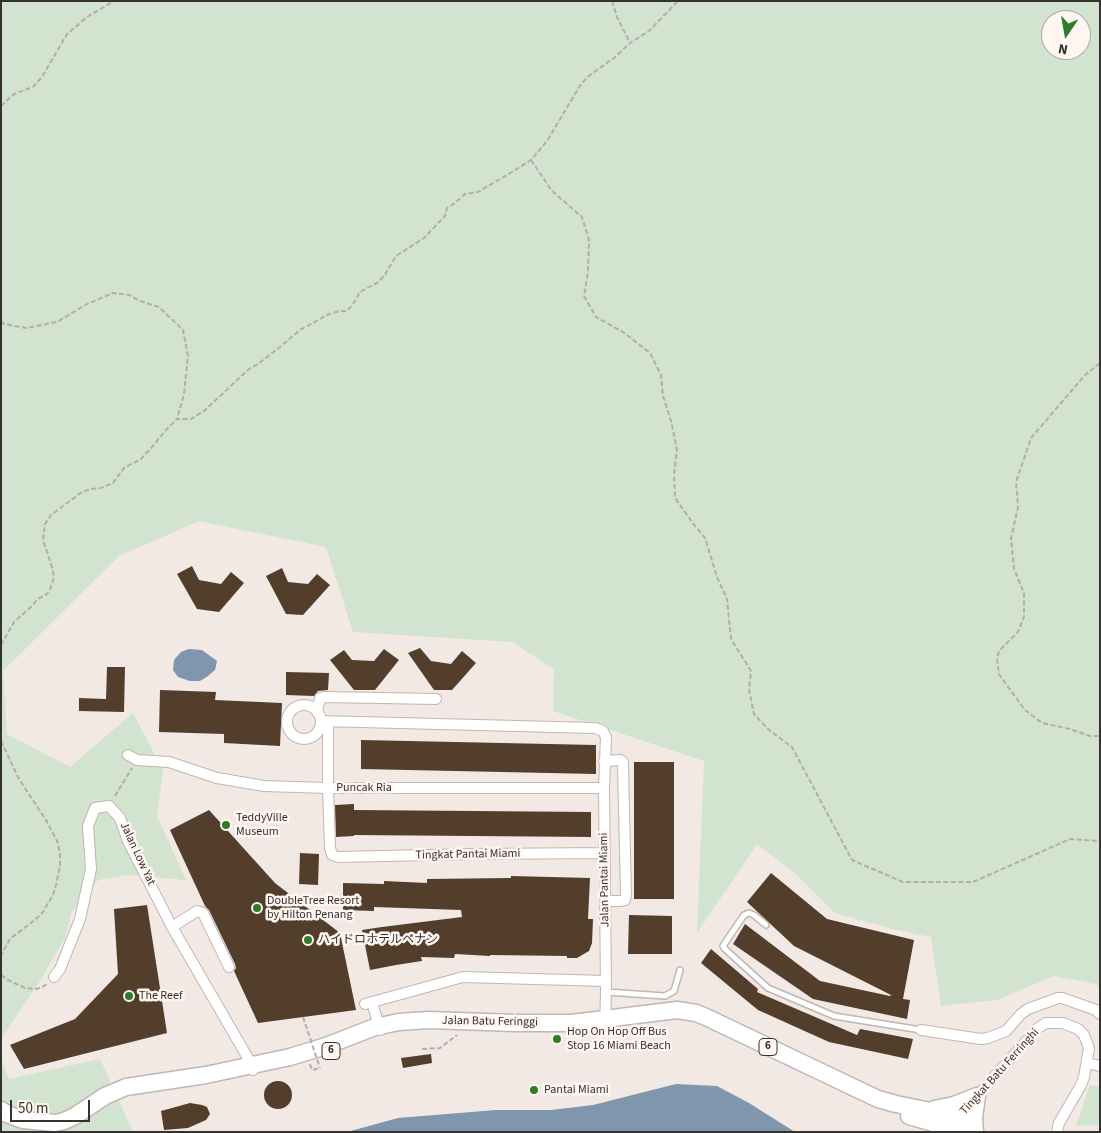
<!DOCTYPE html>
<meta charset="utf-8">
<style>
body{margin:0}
#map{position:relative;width:1101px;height:1133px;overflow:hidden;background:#f2e9e4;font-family:"Source Sans 3",sans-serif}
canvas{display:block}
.frame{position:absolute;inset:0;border:2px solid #34312f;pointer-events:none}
.north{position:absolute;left:1041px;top:10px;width:50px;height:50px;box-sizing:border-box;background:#fff6f1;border:1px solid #aea7a3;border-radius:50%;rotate:192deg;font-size:14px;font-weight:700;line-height:20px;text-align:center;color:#34312f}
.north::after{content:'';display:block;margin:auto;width:18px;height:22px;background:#2d7d28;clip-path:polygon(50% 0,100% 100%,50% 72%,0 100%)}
.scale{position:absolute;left:10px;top:1100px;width:80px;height:22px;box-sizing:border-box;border:2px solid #34312f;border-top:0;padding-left:6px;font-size:15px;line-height:18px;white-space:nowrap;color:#34312f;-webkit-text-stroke:4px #fff6f1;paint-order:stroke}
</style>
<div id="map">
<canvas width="1101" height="1133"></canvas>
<div class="frame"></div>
<div class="north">N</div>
<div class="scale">50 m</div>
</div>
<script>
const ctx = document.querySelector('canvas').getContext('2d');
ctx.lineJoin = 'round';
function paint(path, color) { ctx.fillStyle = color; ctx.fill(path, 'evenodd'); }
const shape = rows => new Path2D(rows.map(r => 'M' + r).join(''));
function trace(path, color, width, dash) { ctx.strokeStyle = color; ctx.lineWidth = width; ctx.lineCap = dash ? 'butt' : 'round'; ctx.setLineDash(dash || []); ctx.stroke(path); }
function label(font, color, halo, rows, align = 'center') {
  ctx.font = font + ' "Source Sans 3","Noto Sans JP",sans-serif'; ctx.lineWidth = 5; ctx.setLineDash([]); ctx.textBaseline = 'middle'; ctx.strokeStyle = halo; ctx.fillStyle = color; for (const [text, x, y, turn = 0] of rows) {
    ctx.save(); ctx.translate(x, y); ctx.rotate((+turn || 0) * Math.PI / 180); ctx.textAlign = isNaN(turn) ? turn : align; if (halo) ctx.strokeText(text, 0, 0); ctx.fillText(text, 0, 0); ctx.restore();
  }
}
paint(shape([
 [1,1,1100,1,1100,988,1096,984,1054,976,997,1000,941,1006,931,937,896,930,835,913,797,875,757,844,697,933,704,761,553,711,554,669,512,642,353,632,326,547,199,521,119,556,3,671,7,734,70,767,133,713,163,770,157,816,186,880,127,875,98,880,72,911,65,938,40,981,1,1039],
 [1051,20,1081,20,1081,50,1051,50],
 [1,1059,9,1079,100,1059,133,1132,1,1132],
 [1090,1085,1100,1086,1100,1125,1076,1126]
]), '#d2e3cf');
paint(shape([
 [189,649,202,650,217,661,215,670,208,676,200,681,190,681,178,677,173,670,174,660,181,652],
 [676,1084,717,1086,749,1103,795,1132,347,1132,398,1118,496,1110,551,1110,593,1105]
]), '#7f96ac');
paint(shape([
 [192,566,199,580,221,584,231,572,244,583,219,612,197,609,177,574],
 [282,568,288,582,308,584,317,574,330,585,303,615,286,614,266,576],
 [420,648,431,661,451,664,462,651,476,663,452,690,434,690,408,653],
 [384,649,399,660,375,690,354,690,330,660,344,650,352,660,374,661],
 [107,667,125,667,124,712,79,711,79,698,106,699],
 [286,672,329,673,328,690,318,691,314,696,286,695],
 [160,690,216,692,215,700,282,703,280,746,224,743,224,734,159,732],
 [361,740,596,745,596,774,361,769],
 [634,762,674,762,674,899,634,899],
 [354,804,354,810,591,812,591,837,354,835,354,836,336,837,335,805],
 [209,810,275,883,340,933,356,1010,258,1023,234,971,236,968,235,964,209,910,205,906,170,830],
 [300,853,319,854,318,885,299,884],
 [771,873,827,919,914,940,903,999,910,1000,907,1019,813,999,733,944,745,924,820,981,890,996,891,995,794,946,747,902],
 [511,876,590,878,588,919,593,919,592,943,589,951,577,958,567,958,567,956,490,955,490,956,455,954,454,958,421,957,422,961,396,965,370,970,362,930,382,927,462,917,461,910,374,907,374,911,343,910,343,883,384,884,384,881,427,883,427,879,511,878],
 [147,905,167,1033,24,1069,10,1045,75,1019,118,974,114,909],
 [629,915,672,916,672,954,628,954],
 [711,949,758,989,757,992,857,1035,860,1029,913,1039,908,1059,829,1042,758,1010,701,963],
 [431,1054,432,1063,403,1068,401,1058],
 '264 1095a14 14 0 1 1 28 0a14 14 0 1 1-28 0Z',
 [190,1103,202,1105,207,1107,210,1114,206,1120,188,1128,164,1130,161,1111]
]), '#533e2c');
const service = shape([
 [766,925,754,915,749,913,744,915,725,943,723,946,725,949,768,988,834,1016,921,1030],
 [606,992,665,996,674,991,680,970]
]);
const minor = shape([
 '287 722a17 17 0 1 1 34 0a17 17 0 1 1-34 0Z',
 [317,712,320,698,324,697,436,699],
 [321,721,595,728,603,731,606,737,604,788,606,992,605,1029],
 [328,721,328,788,330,848,332,855,339,857,473,854,605,853],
 [128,755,137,760,169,762,217,778,264,786,328,788,604,788],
 [604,761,620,760,623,762,623,766,626,895,625,900,621,901,605,901],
 [172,927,197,911,203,913,229,967],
 [54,977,60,969,80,919,91,869,88,826,95,808,109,806,120,818,128,841,172,927,252,1065,253,1070],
 [372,1002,380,1030],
 [365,1004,463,977,606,981],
 [921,1030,981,1039,988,1038,1006,1031,1021,1014,1028,1009,1058,998,1062,998,1096,1010,1100,1014],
 [1087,1063,1100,1066],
 [958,1119,977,1096,1038,1028,1046,1023,1063,1023,1078,1029,1084,1035,1089,1048,1084,1077,1081,1085,1059,1123,1057,1132]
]);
const primary = shape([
 [934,1109,954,1105,977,1096],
 [1,1110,7,1114,23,1120,55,1123,64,1121,75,1116,105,1096,126,1087,206,1075,290,1057,326,1046,375,1027,399,1022,429,1020,515,1023,572,1023,677,1010,696,1013,706,1017,878,1099,896,1104,950,1115,958,1119,970,1132],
 [909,1116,940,1125,953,1132],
 [975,1132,974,1118,977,1096]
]);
trace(service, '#bfb7b3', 8);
trace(minor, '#bfb7b3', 12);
trace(primary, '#bfb7b3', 19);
trace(shape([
 [612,1,617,17,630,43],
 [1,106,14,94,33,87,42,77,67,34,87,17,114,1],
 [531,160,552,191,582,217,589,240,588,272,584,296,596,317,623,332,650,353,661,375,663,396,671,421,677,450,674,474,675,498,692,522,705,538,717,577,727,599,731,639,751,671,749,690,754,714,769,730,792,747,852,860,903,882,973,882,1070,839,1100,841],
 [1,321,4,324,26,328,57,322,87,304,113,293,129,295,140,301,159,307,183,330,188,356,184,394,177,419],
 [1100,363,1085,375,1031,438,1016,482,1018,507,1011,539,1014,569,1024,593,1024,617,1018,632,999,651,997,659,999,674,1011,691,1025,710,1042,723,1070,729,1090,736,1100,736],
 [1,645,14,622,32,606,38,599,47,594,51,587,54,577,52,567,43,540,45,524,51,515,82,492,91,489,101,488,113,483,124,468,141,459,152,447,165,431,177,419,191,419,204,411,249,369,258,364,280,347,300,330,329,314,340,311,346,311,352,306,360,292,367,288,377,283,384,276,396,256,424,238,445,216,447,208,455,203,465,194,478,192,512,172,531,160,547,141,581,84,590,75,614,58,630,43,649,31,678,1],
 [1,741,19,779,46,820,58,843,60,855,60,866,56,885,53,895,43,912,36,919,10,939,1,955],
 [115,796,132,768],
 [1,975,8,980,25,988,36,989,42,987,47,984],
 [422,1049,440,1048,457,1035],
 [310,1064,312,1070,320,1068]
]), '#b4ada9', 2, [5, 2.5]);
trace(service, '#fff', 5);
trace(minor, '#fff', 10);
trace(primary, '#fff', 16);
trace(shape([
 [303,1017,320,1068]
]), '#b4ada9', 2, [5, 2.5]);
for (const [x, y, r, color] of [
 [226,825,5,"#2d7d28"],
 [257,908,5,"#2d7d28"],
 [308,940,5,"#2d7d28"],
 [129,996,5,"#2d7d28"],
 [557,1039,5,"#2d7d28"],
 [534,1090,5,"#2d7d28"]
]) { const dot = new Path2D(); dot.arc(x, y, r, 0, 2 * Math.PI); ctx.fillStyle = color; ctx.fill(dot); trace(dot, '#fff6f1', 2); }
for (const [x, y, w] of [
 [768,1047,18],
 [331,1051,18]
]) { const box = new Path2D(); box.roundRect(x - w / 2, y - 8.5, w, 17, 4); ctx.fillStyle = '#fff6f1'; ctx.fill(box); trace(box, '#34312f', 1); }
label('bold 11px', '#34312f', null, [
 ["6",768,1047],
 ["6",331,1051]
]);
label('12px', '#34312f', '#fff6f1', [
 ["Puncak Ria",364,788],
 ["Jalan Low Yat",137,854,65],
 ["Tingkat Pantai Miami",468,855,-1],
 ["Jalan Pantai Miami",605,880,-91],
 ["Jalan Batu Feringgi",490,1022,1],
 ["Tingkat Batu Ferringhi",1000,1072,-48]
]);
label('12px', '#34312f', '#fff6f1', [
 ["TeddyVille",236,818],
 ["Museum",236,832],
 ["DoubleTree Resort",267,901],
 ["by Hilton Penang",267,915],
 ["ハイドロホテルペナン",318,940],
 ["The Reef",139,996],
 ["Hop On Hop Off Bus",567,1032],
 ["Stop 16 Miami Beach",567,1046],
 ["Pantai Miami",544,1090]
], 'left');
</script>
